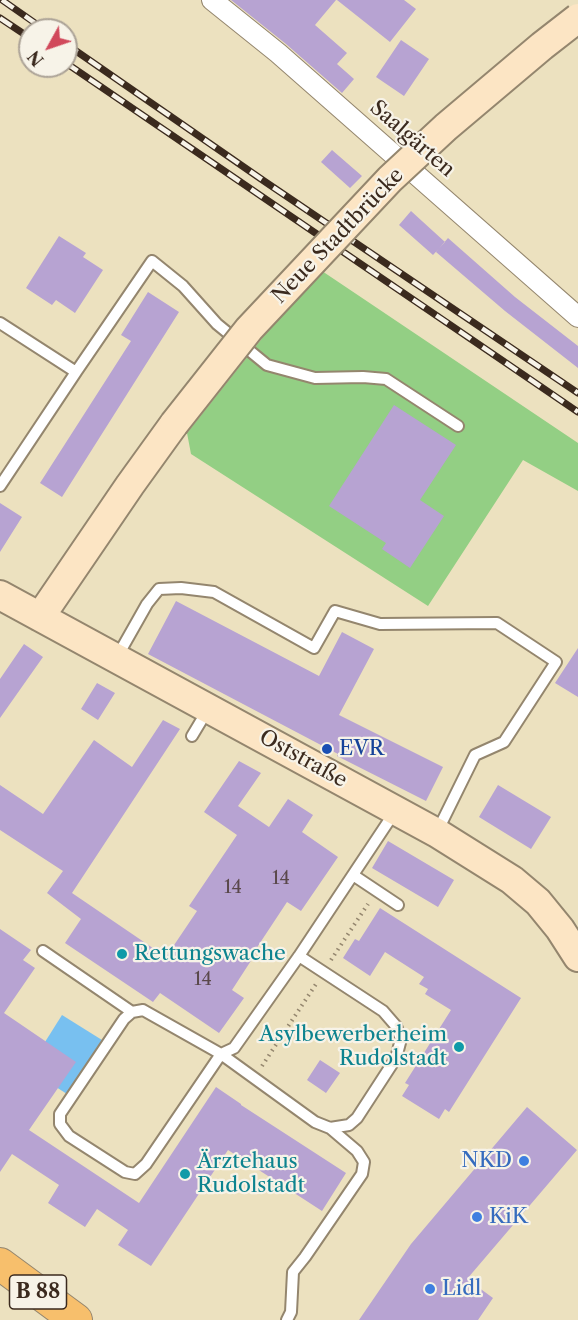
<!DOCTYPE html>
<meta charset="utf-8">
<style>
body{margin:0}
#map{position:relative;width:578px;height:1320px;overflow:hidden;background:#ece1bf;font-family:"Libre Caslon Text",serif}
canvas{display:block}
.north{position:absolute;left:18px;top:18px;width:60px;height:60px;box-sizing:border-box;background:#f7f3e8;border:2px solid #aca397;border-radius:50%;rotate:230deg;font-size:16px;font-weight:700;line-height:24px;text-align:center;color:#3b2a1e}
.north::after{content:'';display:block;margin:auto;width:21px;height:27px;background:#d1495b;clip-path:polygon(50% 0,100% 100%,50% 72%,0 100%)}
</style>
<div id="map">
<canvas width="578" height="1320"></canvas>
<div class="north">N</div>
</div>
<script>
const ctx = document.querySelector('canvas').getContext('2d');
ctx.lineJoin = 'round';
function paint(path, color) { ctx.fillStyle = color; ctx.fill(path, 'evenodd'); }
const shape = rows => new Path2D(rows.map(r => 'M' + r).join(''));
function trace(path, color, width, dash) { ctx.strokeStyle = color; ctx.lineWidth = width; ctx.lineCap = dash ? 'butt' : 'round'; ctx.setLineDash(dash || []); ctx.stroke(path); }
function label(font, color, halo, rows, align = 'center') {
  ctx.font = font + ' "Libre Caslon Text",serif'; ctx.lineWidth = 4.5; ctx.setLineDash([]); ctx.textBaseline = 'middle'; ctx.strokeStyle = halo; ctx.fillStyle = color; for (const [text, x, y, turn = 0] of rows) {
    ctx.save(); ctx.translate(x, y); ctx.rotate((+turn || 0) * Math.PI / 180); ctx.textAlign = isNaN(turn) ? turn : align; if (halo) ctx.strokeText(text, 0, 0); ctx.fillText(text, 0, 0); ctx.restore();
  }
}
paint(shape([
 [322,271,578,443,578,491,523,460,428,606,191,454,187,433,267,332]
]), '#93cf84');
paint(shape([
 [62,1015,102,1040,67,1094,28,1069]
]), '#78c0f0');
paint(shape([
 [231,0,336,0,315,25,347,53,337,64,354,79,342,93,286,44],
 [337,0,404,0,416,9,390,42],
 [401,40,429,59,404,96,376,77],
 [332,150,362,176,350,188,321,162],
 [411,211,445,242,433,255,399,225],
 [59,236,86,253,83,257,103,270,75,313,56,300,52,305,26,288],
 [448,238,515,297,578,346,578,368,505,311,436,252],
 [148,292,179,312,62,497,40,483,131,341,121,335],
 [394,405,456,445,420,500,444,516,410,568,382,549,386,543,329,506],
 [0,503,22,517,0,552],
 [176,601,319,676,342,632,374,649,339,715,443,767,426,801,337,756,338,754,148,654],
 [24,644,43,657,0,718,0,679],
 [578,648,578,697,555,683],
 [97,683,115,693,98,720,81,709],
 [163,720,180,729,72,893,166,957,197,911,189,906,237,835,204,812,239,761,261,773,238,806,269,827,288,799,313,815,302,832,338,857,301,911,287,902,254,952,256,953,232,990,244,998,219,1033,160,993,153,1002,65,943,81,919,47,893,63,871,0,830,0,785,43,814,94,740,132,767],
 [498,785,551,817,531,849,479,817],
 [388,841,454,880,438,907,372,868],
 [380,908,521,998,449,1112,445,1109,439,1119,402,1096,409,1085,405,1083,451,1010,425,994,428,989,419,984,424,977,385,952,370,976,343,958,355,939,359,941],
 [0,929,31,950,23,960,35,968,4,1013,76,1062,29,1130,139,1203,216,1087,241,1104,241,1105,346,1173,322,1211,228,1150,151,1266,118,1245,128,1230,97,1209,85,1227,48,1203,59,1185,12,1154,0,1172],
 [320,1060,340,1073,326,1093,307,1080],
 [527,1107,577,1150,467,1279,493,1298,478,1320,359,1320,411,1244]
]), '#b7a3d2');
const lane = shape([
 [0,323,76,372,0,486],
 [76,372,152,261,183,286,217,324,267,365,315,378,363,377,386,379,458,426],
 [117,657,147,604,159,589,181,588,214,592,314,648,335,611,380,624,497,623,556,662,504,742,475,755,437,832],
 [192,736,207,711],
 [353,875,398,905],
 [43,951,132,1012],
 [299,956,383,1011,396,1026,401,1039,396,1058,357,1118,349,1125,330,1128,315,1122,221,1054,234,1048,299,956,394,813],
 [143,1010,221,1054,146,1164,135,1174,125,1172,69,1136,60,1124,60,1114,124,1019,132,1012,143,1010],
 [287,1320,291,1312,293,1272,305,1257,362,1174,364,1162,357,1151,330,1128]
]);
const street = shape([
 [212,0,278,53,578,317]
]);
const secondary = shape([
 [0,595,437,833,512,880,538,902,560,929,578,957],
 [40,617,130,485,174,424]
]);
const primary = shape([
 [0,1264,76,1320]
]);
trace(lane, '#94866e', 14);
trace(street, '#94866e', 22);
trace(secondary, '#94866e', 32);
trace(primary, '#94866e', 34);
trace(shape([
 [331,960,368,904],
 [262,1066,316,984]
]), '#94866e', 4, [1.5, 4.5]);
trace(lane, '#fff', 10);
trace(street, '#fff', 20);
trace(secondary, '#fce5c4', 28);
trace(primary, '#f7bf6c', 32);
const rail = shape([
 [2,0,45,30],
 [0,18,30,38],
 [66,44,264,181,578,393],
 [66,63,578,412]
]);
trace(rail, '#3b2a1e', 7);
trace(rail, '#f7f3e8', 4.5, [14]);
const secondaryBridge = shape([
 [174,424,249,329,390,179,446,127,542,46,578,18]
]);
trace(secondaryBridge, '#94866e', 32, []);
trace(secondaryBridge, '#fce5c4', 28);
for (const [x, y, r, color] of [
 [327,749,6,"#1a4fb4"],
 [122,954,6,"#0f9aa8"],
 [459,1047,6,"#0f9aa8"],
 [524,1161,6,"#3f7fe0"],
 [185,1174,6,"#0f9aa8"],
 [477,1217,6,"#3f7fe0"],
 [430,1289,6,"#3f7fe0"]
]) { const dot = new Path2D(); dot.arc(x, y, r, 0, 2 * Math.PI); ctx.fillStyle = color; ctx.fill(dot); trace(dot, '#f7f3e8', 2); }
label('18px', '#5a484b', null, [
 ["14",281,879],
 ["14",233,888],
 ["14",203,980]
]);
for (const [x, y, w] of [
 [38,1292,57]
]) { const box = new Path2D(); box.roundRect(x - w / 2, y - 17, w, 34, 4.5); ctx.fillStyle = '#f7f3e8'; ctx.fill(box); trace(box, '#3b2a1e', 1.5); }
label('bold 20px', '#3b2a1e', null, [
 ["B 88",38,1292]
]);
label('21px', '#3b2a1e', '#f7f3e8', [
 ["Saalgärten",412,139,41],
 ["Neue Stadtbrücke",338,236,-46],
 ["Oststraße",303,759,29]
]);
label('21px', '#164399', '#f7f3e8', [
 ["EVR",339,749]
], 'left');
label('21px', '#0d838f', '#f7f3e8', [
 ["Rettungswache",134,954],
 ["Asylbewerberheim",447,1035,"right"],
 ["Rudolstadt",447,1059,"right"],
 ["Ärztehaus",197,1162],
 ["Rudolstadt",197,1186]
], 'left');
label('21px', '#366cbe', '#f7f3e8', [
 ["NKD",512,1161,"right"],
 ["KiK",489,1217],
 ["Lidl",442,1289]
], 'left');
</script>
